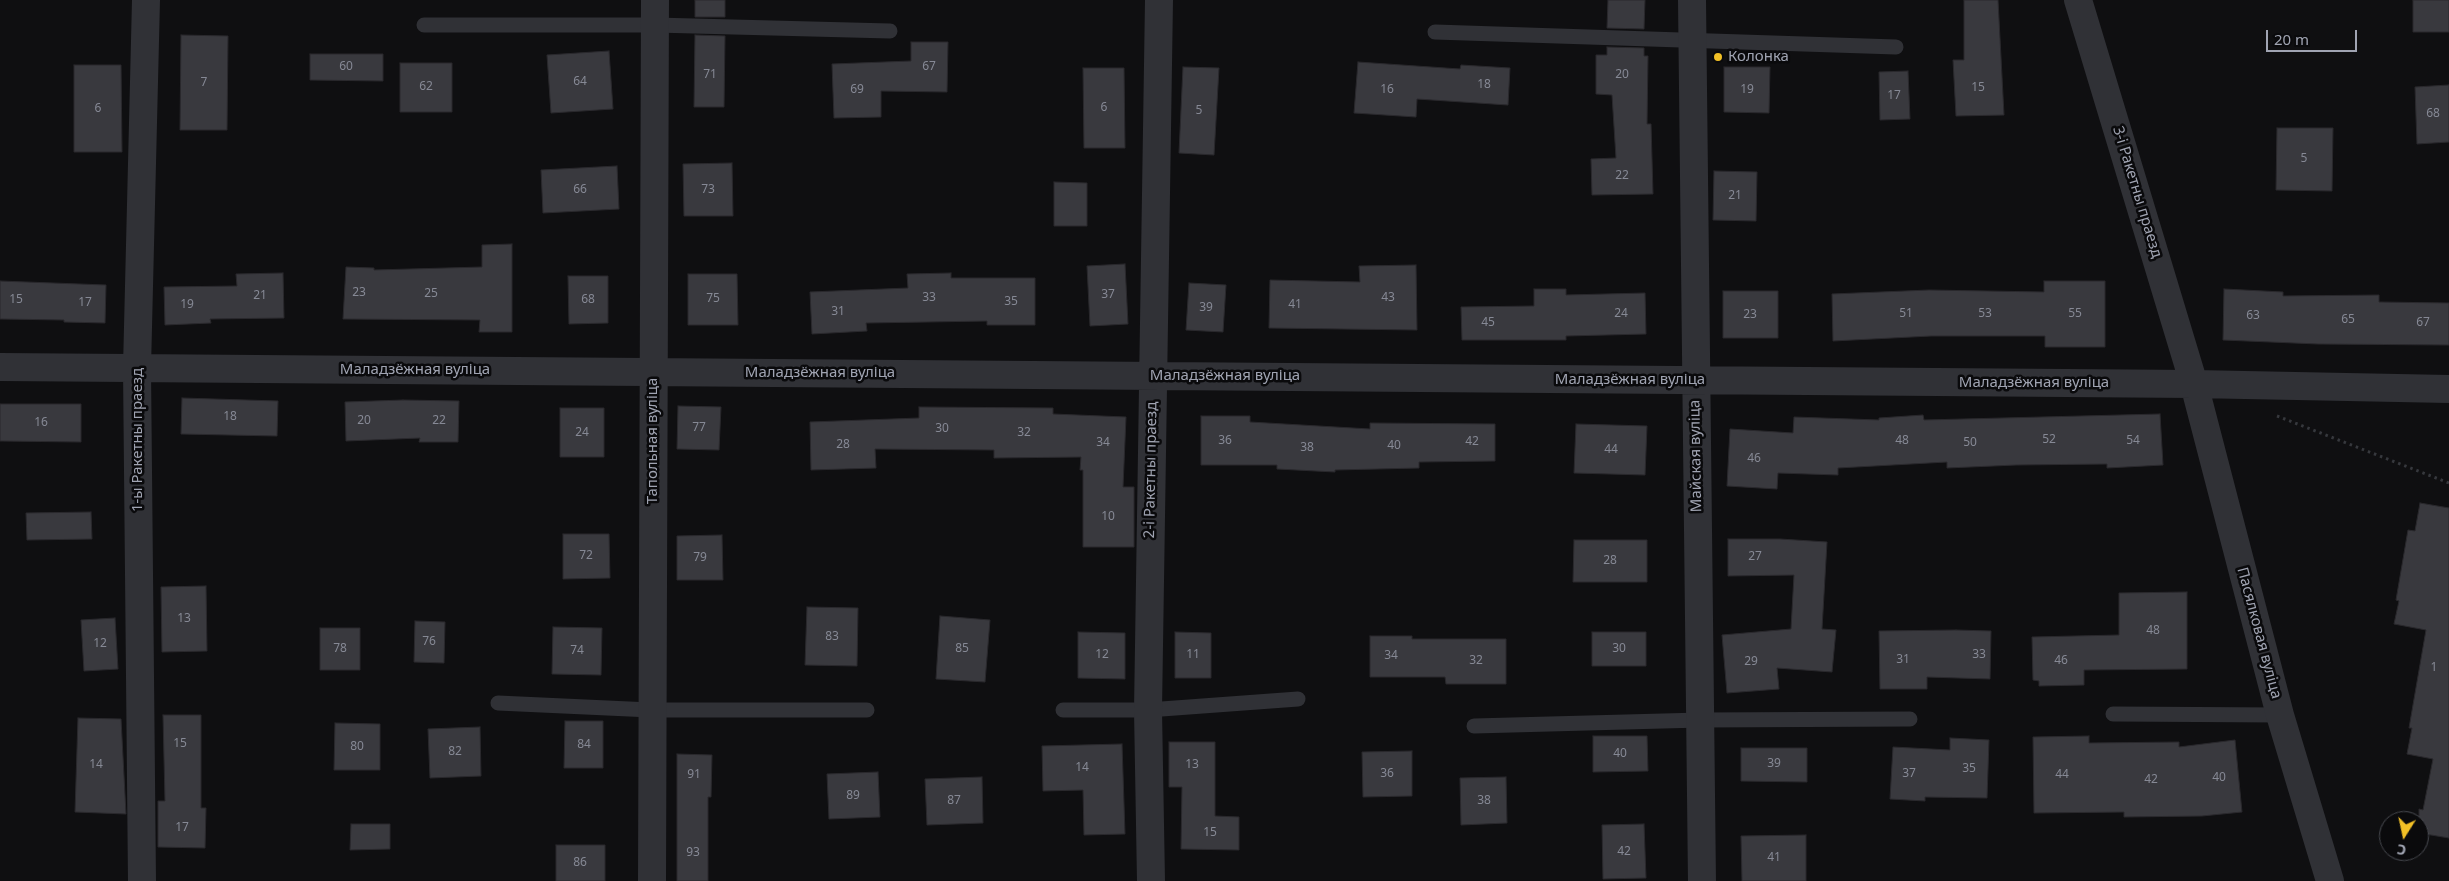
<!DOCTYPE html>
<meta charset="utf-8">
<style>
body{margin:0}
#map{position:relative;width:2449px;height:881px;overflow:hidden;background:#0f0f11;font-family:"Noto Sans",sans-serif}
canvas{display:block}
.north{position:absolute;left:2379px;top:811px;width:50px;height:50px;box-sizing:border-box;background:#0a0a0c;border:1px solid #46484e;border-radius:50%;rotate:190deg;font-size:14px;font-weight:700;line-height:20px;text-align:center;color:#a0a4b2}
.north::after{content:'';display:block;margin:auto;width:18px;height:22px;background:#f2c026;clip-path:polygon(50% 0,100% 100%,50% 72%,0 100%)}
.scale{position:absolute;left:2266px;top:30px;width:91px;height:22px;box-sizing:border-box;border:2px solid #a0a4b2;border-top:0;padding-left:6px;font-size:15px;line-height:18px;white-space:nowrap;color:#a0a4b2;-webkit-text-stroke:4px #0a0a0c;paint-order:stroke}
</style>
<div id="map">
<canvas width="2449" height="881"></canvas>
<div class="north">С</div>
<div class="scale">20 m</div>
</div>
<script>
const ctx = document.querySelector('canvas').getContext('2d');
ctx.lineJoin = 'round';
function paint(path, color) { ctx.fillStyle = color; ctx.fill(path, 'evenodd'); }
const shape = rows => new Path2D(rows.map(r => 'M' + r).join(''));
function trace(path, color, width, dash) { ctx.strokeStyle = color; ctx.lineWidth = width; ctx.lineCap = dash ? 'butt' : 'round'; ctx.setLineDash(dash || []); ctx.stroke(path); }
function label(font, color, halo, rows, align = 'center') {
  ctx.font = font + ' "Noto Sans",sans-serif'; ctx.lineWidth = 5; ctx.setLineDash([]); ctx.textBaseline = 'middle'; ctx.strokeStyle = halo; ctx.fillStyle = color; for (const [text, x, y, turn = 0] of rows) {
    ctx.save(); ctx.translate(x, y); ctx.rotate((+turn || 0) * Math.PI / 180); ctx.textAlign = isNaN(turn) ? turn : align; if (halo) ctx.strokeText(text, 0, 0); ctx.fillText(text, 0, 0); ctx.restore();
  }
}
const building = shape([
 [695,0,725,0,725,17,695,17,695,0],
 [1608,0,1645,0,1644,29,1607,28,1608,0],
 [1964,0,1998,0,2004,115,1956,116,1953,60,1964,60,1964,0],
 [2413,0,2449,0,2449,32,2413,32,2413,0],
 [181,35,228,36,227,130,180,130,181,35],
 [695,35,725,36,724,107,694,107,695,35],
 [911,42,948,42,947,92,881,91,881,117,834,118,832,64,911,61,911,42],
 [1607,47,1644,48,1644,56,1648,56,1647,124,1651,124,1653,194,1592,195,1591,159,1616,158,1612,95,1596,94,1596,55,1607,55,1607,47],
 [609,51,613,109,551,113,547,55,609,51],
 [310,54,383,54,383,81,310,80,310,54],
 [1358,62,1460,69,1461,65,1510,68,1508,105,1417,99,1416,117,1354,113,1358,62],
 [400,63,452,63,452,112,400,112,400,63],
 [74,65,121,65,122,152,74,152,74,65],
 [1183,67,1219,68,1214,155,1179,153,1183,67],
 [1724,67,1770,67,1769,113,1724,112,1724,67],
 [1083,68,1124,68,1125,148,1084,148,1083,68],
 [1908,71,1910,119,1880,120,1879,72,1908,71],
 [2449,85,2449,142,2417,144,2415,87,2449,85],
 [2277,128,2333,128,2332,191,2276,190,2277,128],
 [732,163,733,216,684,216,683,164,732,163],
 [617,166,619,209,543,213,541,170,617,166],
 [1714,171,1757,172,1756,221,1713,220,1714,171],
 [1054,182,1087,183,1087,226,1054,226,1054,182],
 [512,244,512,332,479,332,480,320,343,319,346,267,374,268,374,270,482,267,482,245,512,244],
 [1125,264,1128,324,1090,326,1087,266,1125,264],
 [1416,265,1417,330,1269,328,1270,280,1360,282,1359,266,1416,265],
 [283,273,284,318,210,319,211,323,165,325,164,287,237,286,236,274,283,273],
 [951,273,951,278,1035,278,1035,325,987,325,987,321,866,323,867,331,812,334,810,292,908,288,907,274,951,273],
 [688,274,737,274,738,325,688,325,688,274],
 [568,276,608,276,608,323,569,324,568,276],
 [0,281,106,285,105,323,64,322,64,320,0,319,0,281],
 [2044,281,2105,281,2105,347,2045,347,2045,336,1931,336,1833,341,1832,294,1929,290,2044,292,2044,281],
 [1189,283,1226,285,1223,332,1186,330,1189,283],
 [1534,289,1566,289,1566,295,1645,293,1646,334,1566,336,1566,340,1462,340,1461,307,1534,306,1534,289],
 [2224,289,2283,292,2283,296,2379,295,2379,302,2449,303,2449,345,2318,344,2223,340,2224,289],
 [1723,291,1778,291,1778,338,1723,338,1723,291],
 [182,398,278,401,277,436,181,434,182,398],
 [403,400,459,401,458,442,419,442,420,438,346,441,345,402,403,400],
 [0,404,81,404,81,442,0,441,0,404],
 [678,406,721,407,719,450,677,449,678,406],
 [919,407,1053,408,1053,414,1126,417,1123,487,1134,487,1134,547,1083,547,1083,470,1080,470,1081,457,994,458,994,450,875,449,876,468,811,470,810,422,919,418,919,407],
 [560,408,604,408,604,457,560,457,560,408],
 [2160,414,2163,465,2107,468,2107,464,2016,465,1947,468,1947,462,1838,468,1838,475,1778,473,1777,489,1727,486,1730,429,1793,433,1794,417,1879,420,1879,418,1923,415,1924,420,2160,414],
 [1201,416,1250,416,1250,422,1370,429,1370,423,1495,424,1495,461,1419,462,1419,468,1335,470,1335,472,1277,469,1277,465,1201,465,1201,416],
 [1576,424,1647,426,1645,475,1574,473,1576,424],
 [2420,503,2449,508,2449,838,2419,833,2419,809,2423,810,2433,759,2407,754,2412,728,2409,728,2426,630,2394,624,2399,601,2396,600,2408,530,2415,531,2420,503],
 [91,512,92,539,27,540,26,513,91,512],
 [563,534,609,534,610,578,563,579,563,534],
 [722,535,723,580,677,580,677,536,722,535],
 [1728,539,1780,539,1827,542,1822,629,1836,630,1832,672,1777,668,1779,689,1727,693,1722,635,1791,629,1794,575,1728,576,1728,539],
 [1574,540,1647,540,1647,582,1573,582,1574,540],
 [206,586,207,651,162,652,161,587,206,586],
 [2187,592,2187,669,2084,670,2084,685,2039,686,2039,681,2033,680,2032,637,2119,635,2119,593,2187,592],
 [807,607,858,608,857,666,805,665,807,607],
 [940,616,990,620,985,682,936,679,940,616],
 [115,618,118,669,84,671,81,620,115,618],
 [415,621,445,622,444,663,414,662,415,621],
 [553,627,602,628,601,675,552,674,553,627],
 [320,628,360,628,360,670,320,670,320,628],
 [1956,630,1991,631,1990,679,1927,677,1927,689,1880,689,1879,631,1956,630],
 [1078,632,1125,633,1125,679,1078,678,1078,632],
 [1175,632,1211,633,1211,678,1175,678,1175,632],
 [1592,632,1646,632,1646,666,1592,666,1592,632],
 [1370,636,1412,636,1412,639,1506,639,1506,684,1446,684,1445,677,1370,677,1370,636],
 [163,715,201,715,201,808,206,808,205,848,158,847,158,801,165,801,163,715],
 [78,718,121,719,126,814,75,812,78,718],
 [565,721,603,721,603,768,564,768,565,721],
 [335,723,380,724,380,770,334,770,335,723],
 [480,727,481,776,430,778,428,729,480,727],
 [1593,736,1647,736,1648,771,1593,772,1593,736],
 [2089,736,2089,743,2179,742,2179,747,2235,740,2242,812,2202,816,2124,817,2124,812,2034,813,2033,737,2089,736],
 [1950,738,1989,740,1987,798,1925,797,1925,801,1890,799,1893,747,1950,750,1950,738],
 [1169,742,1215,742,1215,816,1239,817,1239,850,1181,849,1182,787,1169,787,1169,742],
 [1122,744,1125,834,1084,835,1083,790,1043,791,1042,746,1122,744],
 [1741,748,1807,748,1807,782,1741,781,1741,748],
 [1412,751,1412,796,1363,797,1362,752,1412,751],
 [677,754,712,755,711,797,708,797,708,881,677,881,677,754],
 [878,772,880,817,829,819,827,774,878,772],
 [982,777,983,823,927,825,925,779,982,777],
 [1506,777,1507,823,1461,825,1460,778,1506,777],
 [351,824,390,824,390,849,350,850,351,824],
 [1644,824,1646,878,1603,879,1602,825,1644,824],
 [1806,835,1806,881,1742,881,1741,836,1806,835],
 [556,845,605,845,605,881,556,881,556,845]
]);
paint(building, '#39393e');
trace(building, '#2a292d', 1);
trace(shape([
 [2277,416,2449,483]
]), '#36383d', 3, [2.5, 4]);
trace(shape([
 [424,25,655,25,890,31],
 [1435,32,1896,47],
 [498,703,651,710,867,710],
 [1063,710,1148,710,1298,699],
 [2113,714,2280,715],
 [1474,726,1701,720,1910,719]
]), '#303136', 15);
trace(shape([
 [1692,0,1702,881],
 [2078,0,2194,384,2280,715,2330,881],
 [0,367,2194,384,2449,389],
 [142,881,137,368,146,0],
 [652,881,655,0],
 [1151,881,1148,710,1159,0]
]), '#303136', 28);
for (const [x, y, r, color] of [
 [1718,57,5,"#f2c026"]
]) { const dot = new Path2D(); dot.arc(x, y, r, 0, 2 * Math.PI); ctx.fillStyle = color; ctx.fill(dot); trace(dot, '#0a0a0c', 2); }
label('12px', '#868995', null, [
 ["60",346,67],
 ["67",929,67],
 ["71",710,75],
 ["20",1622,75],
 ["64",580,82],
 ["7",204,83],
 ["18",1484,85],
 ["62",426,87],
 ["15",1978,88],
 ["69",857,90],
 ["16",1387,90],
 ["19",1747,90],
 ["17",1894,96],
 ["6",1104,108],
 ["6",98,109],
 ["5",1199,111],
 ["68",2433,114],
 ["5",2304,159],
 ["22",1622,176],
 ["66",580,190],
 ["73",708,190],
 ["21",1735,196],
 ["23",359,293],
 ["25",431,294],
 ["37",1108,295],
 ["21",260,296],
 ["33",929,298],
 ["43",1388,298],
 ["75",713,299],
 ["15",16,300],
 ["68",588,300],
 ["35",1011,302],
 ["17",85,303],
 ["19",187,305],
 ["41",1295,305],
 ["39",1206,308],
 ["31",838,312],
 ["24",1621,314],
 ["51",1906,314],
 ["53",1985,314],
 ["55",2075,314],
 ["23",1750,315],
 ["63",2253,316],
 ["65",2348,320],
 ["45",1488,323],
 ["67",2423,323],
 ["18",230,417],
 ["20",364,421],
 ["22",439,421],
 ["16",41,423],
 ["77",699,428],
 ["30",942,429],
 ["24",582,433],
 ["32",1024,433],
 ["52",2049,440],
 ["36",1225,441],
 ["48",1902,441],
 ["54",2133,441],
 ["42",1472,442],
 ["34",1103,443],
 ["50",1970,443],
 ["28",843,445],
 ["40",1394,446],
 ["38",1307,448],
 ["44",1611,450],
 ["46",1754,459],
 ["10",1108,517],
 ["72",586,556],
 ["27",1755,557],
 ["79",700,558],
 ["28",1610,561],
 ["13",184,619],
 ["48",2153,631],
 ["83",832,637],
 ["76",429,642],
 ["12",100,644],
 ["78",340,649],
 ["85",962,649],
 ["30",1619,649],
 ["74",577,651],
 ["12",1102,655],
 ["11",1193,655],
 ["33",1979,655],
 ["34",1391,656],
 ["31",1903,660],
 ["32",1476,661],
 ["46",2061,661],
 ["29",1751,662],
 ["1",2434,668],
 ["15",180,744],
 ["84",584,745],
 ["80",357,747],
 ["82",455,752],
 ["40",1620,754],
 ["39",1774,764],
 ["14",96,765],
 ["13",1192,765],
 ["14",1082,768],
 ["35",1969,769],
 ["36",1387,774],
 ["37",1909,774],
 ["91",694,775],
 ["44",2062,775],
 ["40",2219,778],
 ["42",2151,780],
 ["89",853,796],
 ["87",954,801],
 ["38",1484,801],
 ["17",182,828],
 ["15",1210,833],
 ["42",1624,852],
 ["93",693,853],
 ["41",1774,858],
 ["86",580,863]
]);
label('15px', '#a0a4b2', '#0a0a0c', [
 ["Колонка",1728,57]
], 'left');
label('15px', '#a0a4b2', '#0a0a0c', [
 ["3-і Ракетны праезд",2137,192,73],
 ["Маладзёжная вуліца",415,370],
 ["Маладзёжная вуліца",820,373],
 ["Маладзёжная вуліца",1225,376],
 ["Маладзёжная вуліца",1630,380],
 ["Маладзёжная вуліца",2034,383],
 ["1-ы Ракетны праезд",138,440,-90],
 ["Тапольная вуліца",653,441,-90],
 ["Майская вуліца",1696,456,-91],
 ["2-і Ракетны праезд",1151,470,-89],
 ["Пасялковая вуліца",2259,633,75]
]);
</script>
